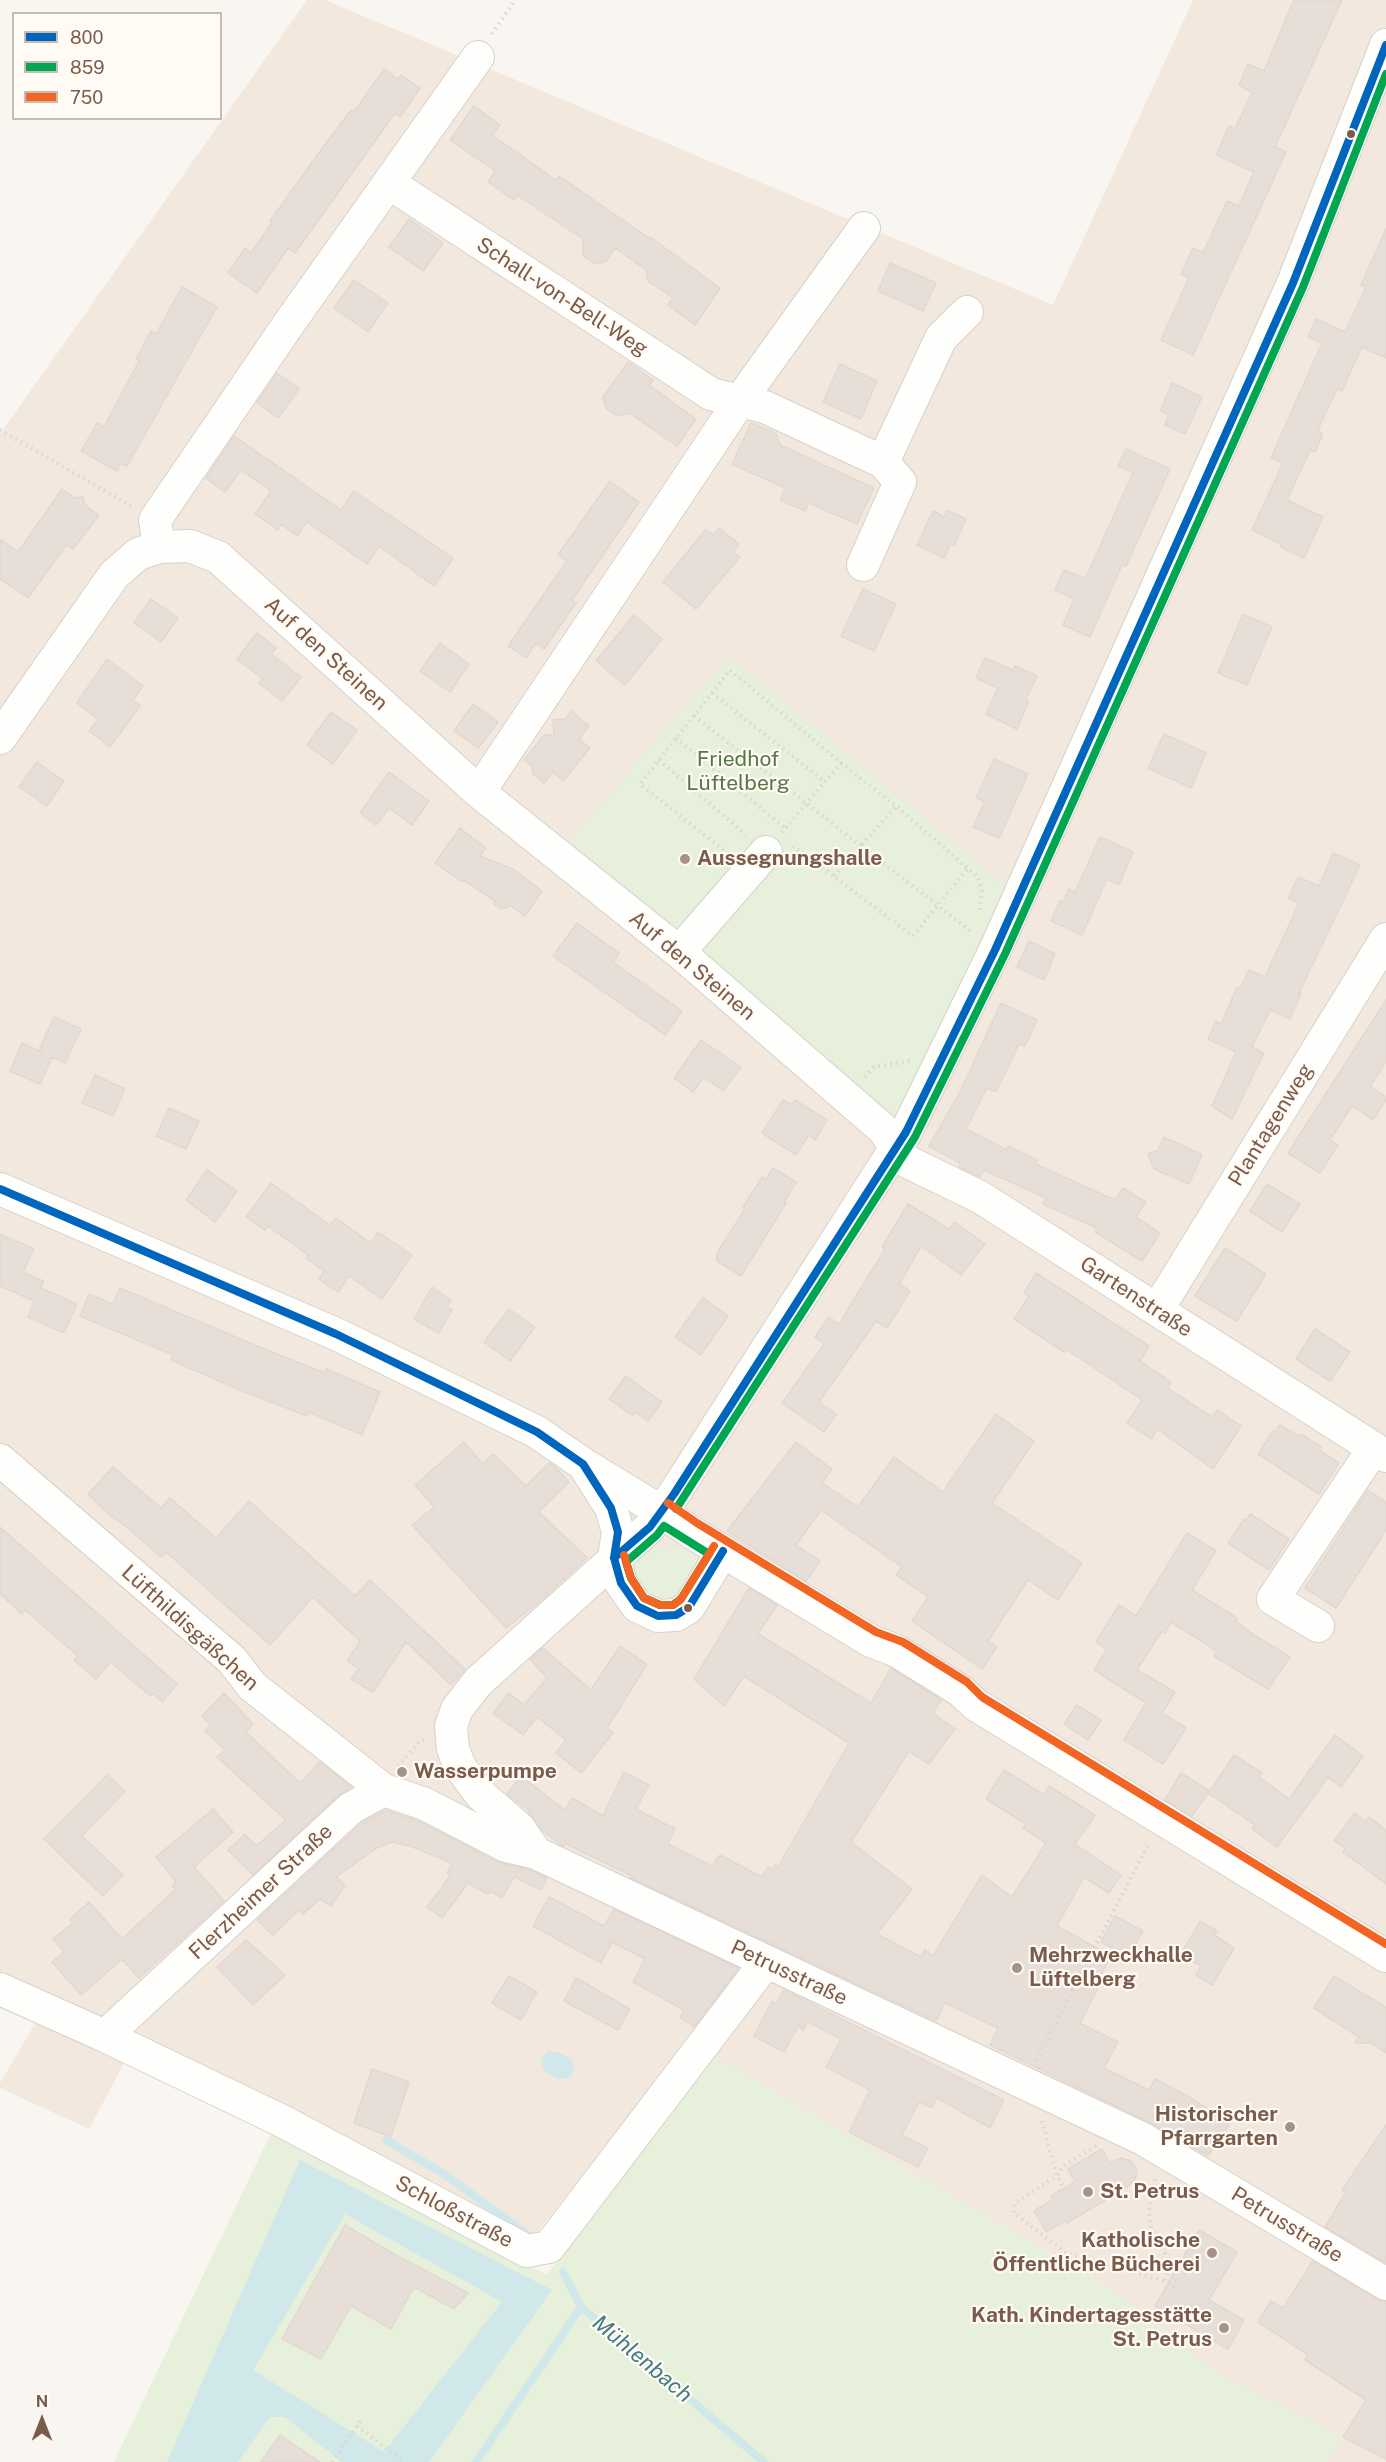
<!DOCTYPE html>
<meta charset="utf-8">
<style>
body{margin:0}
#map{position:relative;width:1386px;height:2462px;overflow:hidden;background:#f9f5f0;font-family:"Public Sans",sans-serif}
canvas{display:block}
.legend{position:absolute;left:12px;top:12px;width:210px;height:108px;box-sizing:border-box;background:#fffaf3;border:2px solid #cabbb1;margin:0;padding:8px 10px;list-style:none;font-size:18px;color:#7a5c4d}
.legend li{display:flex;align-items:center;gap:12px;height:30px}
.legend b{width:30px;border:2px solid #cabbb1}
.north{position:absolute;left:12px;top:2390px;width:60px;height:60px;-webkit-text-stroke:4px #fffaf3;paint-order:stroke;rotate:0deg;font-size:16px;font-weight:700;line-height:24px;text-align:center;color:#7a5c4d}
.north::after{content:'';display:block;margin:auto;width:21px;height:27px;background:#7a5c4d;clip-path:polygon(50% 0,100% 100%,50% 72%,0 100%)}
</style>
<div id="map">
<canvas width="1386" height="2462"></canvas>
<ul class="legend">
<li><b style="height:8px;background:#0065bd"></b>800</li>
<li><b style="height:8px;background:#00a651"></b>859</li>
<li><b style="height:8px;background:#f26522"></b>750</li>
</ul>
<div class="north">N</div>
</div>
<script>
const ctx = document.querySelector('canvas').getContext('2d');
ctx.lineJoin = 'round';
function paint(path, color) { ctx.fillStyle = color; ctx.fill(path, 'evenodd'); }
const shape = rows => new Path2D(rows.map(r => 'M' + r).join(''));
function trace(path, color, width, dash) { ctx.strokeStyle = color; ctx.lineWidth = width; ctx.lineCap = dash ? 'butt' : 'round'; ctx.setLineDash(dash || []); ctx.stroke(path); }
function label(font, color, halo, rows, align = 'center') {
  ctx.font = font + ' "Public Sans",sans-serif'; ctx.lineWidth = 4.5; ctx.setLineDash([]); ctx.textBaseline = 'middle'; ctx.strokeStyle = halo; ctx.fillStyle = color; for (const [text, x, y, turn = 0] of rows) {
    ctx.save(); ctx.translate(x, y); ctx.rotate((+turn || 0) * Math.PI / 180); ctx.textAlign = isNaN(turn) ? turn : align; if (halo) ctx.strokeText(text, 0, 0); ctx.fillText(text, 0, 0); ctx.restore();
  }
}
paint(shape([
 [307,0,325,0,1053,305,1193,0,1386,0,1386,2462,1327,2462,1342,2436,1219,2374,1111,2289,708,2053,690,2040,536,2234,519,2236,137,2039,89,2129,0,2088,0,2083,52,1995,0,1973,0,434]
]), '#f2e8de');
paint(shape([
 [729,655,1005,885,953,1001,894,1122,567,843],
 [674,1546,692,1552,696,1559,697,1567,678,1596,660,1601,639,1592,628,1564,656,1548],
 [708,2053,1111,2289,1219,2374,1342,2436,1327,2462,114,2462,272,2131,547,2275]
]), '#e7f0db');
paint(shape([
 [548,2051,557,2052,571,2059,574,2068,572,2075,568,2078,558,2079,543,2070,541,2059],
 [300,2160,552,2290,429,2462,342,2462,285,2417,270,2417,238,2462,167,2462],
 [345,2214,502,2302,384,2452,253,2370]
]), '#d0e8ea');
trace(shape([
 [386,2140,447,2176,528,2235],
 [563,2272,581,2307],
 [476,2462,581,2307,764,2462]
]), '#d0e8ea', 8);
const building = shape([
 [1294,0,1342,0,1275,147,1286,152,1193,355,1161,340,1189,277,1181,274,1193,248,1203,253,1227,201,1239,206,1254,172,1216,155,1229,126,1235,129,1252,93,1239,85,1248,64,1264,71,1294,0],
 [384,69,398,79,401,75,420,88,400,117,395,113,295,253,288,248,257,293,228,273,245,248,251,253,272,223,270,221,318,154,351,110,354,112,384,69],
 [474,106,500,125,492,135,556,180,559,176,649,238,650,237,720,288,695,325,668,305,673,298,648,281,646,270,615,248,606,261,595,264,583,256,583,239,517,195,514,200,488,182,495,171,450,140,474,106],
 [409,219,443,243,423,271,389,247,409,219],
 [1386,229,1386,358,1362,347,1342,391,1337,389,1320,425,1318,432,1323,434,1315,452,1310,450,1287,500,1323,517,1304,558,1280,547,1281,544,1252,530,1283,463,1271,458,1322,343,1308,337,1316,319,1345,332,1366,287,1361,285,1386,229],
 [890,263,936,283,923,311,878,291,890,263],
 [354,280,388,303,368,332,334,308,354,280],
 [182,287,217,307,127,466,121,463,117,471,81,451,97,423,104,427,139,361,136,359,151,331,156,334,182,287],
 [628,362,653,380,649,385,696,419,677,446,629,413,617,416,606,408,603,397,628,362],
 [840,364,877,381,861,419,823,402,840,364],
 [277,373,299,389,278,418,257,403,277,373],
 [1172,383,1202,397,1185,434,1165,425,1169,415,1160,411,1172,383],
 [751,423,776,433,780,445,874,488,857,524,809,503,805,511,780,500,785,488,732,464,751,423],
 [234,436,341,510,354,491,453,558,434,586,379,546,367,564,307,522,297,536,281,524,278,530,255,514,271,491,241,470,225,492,206,478,234,436],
 [1126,449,1170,469,1126,566,1122,565,1090,637,1063,625,1074,599,1055,590,1064,570,1083,578,1086,577,1133,473,1118,466,1126,449],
 [610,481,639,502,572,600,576,603,544,649,536,643,526,658,508,646,567,561,558,555,610,481],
 [62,489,75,498,83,497,85,505,99,515,73,549,66,545,28,598,0,579,0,539,18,552,62,489],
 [947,510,966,519,954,546,951,544,944,558,917,545,933,511,944,517,947,510],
 [719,528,739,544,733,552,740,557,696,609,663,582,706,529,713,535,719,528],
 [863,589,896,604,874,651,841,636,863,589],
 [151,599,178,618,161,642,134,623,151,599],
 [1243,614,1272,627,1247,685,1218,673,1243,614],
 [634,615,662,639,625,685,596,661,634,615],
 [257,633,276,648,271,654,301,677,282,701,259,683,263,679,237,659,257,633],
 [440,643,469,664,450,692,420,671,440,643],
 [985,658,1013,670,1015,666,1037,676,1026,699,1029,701,1017,729,986,714,998,688,976,678,985,658],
 [107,659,143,686,133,700,140,706,110,747,89,731,98,719,77,703,107,659],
 [473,704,498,722,478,748,454,731,473,704],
 [571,711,589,726,579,739,590,748,563,781,553,772,544,783,533,774,532,766,524,760,543,736,554,734,553,720,565,719,571,711],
 [331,712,357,730,333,764,307,745,331,712],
 [1164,734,1206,753,1191,788,1148,768,1164,734],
 [994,759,1028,774,999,838,973,827,985,801,976,798,994,759],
 [37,762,64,781,47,806,19,787,37,762],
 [389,772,429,801,412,825,389,808,376,825,360,813,389,772],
 [460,828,486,848,480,856,513,869,542,891,525,916,511,906,501,909,494,904,494,900,463,880,462,882,435,863,460,828],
 [1100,837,1133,852,1119,885,1107,879,1082,935,1051,921,1060,901,1063,902,1069,889,1075,892,1100,837],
 [1333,853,1360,865,1299,993,1301,994,1290,1019,1270,1010,1252,1047,1264,1053,1232,1119,1212,1106,1236,1052,1208,1039,1216,1021,1221,1024,1237,987,1240,989,1249,970,1265,977,1299,903,1288,898,1298,877,1319,886,1333,853],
 [577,923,619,953,613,962,682,1011,665,1035,553,956,577,923],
 [1029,941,1055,954,1044,980,1017,967,1029,941],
 [1386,1000,1386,1062,1370,1086,1386,1097,1386,1100,1373,1120,1352,1106,1330,1140,1338,1145,1320,1173,1288,1153,1386,1000],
 [1001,1003,1037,1020,1025,1046,1019,1044,996,1092,987,1088,966,1129,1007,1150,1008,1146,1037,1160,1035,1164,1115,1200,1123,1188,1146,1202,1136,1217,1160,1233,1142,1261,1095,1232,1097,1228,1043,1204,1046,1198,984,1170,980,1177,959,1167,960,1163,929,1146,959,1094,1001,1003],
 [54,1017,81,1029,65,1063,52,1057,40,1084,10,1071,22,1043,43,1053,39,1050,54,1017],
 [701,1040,741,1067,723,1091,704,1077,693,1092,674,1078,701,1040],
 [95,1075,125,1089,113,1116,82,1103,95,1075],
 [783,1100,792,1105,795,1100,827,1120,815,1140,809,1135,796,1155,762,1133,783,1100],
 [169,1108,199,1121,186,1149,156,1136,169,1108],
 [1164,1137,1202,1155,1189,1184,1154,1169,1148,1154,1158,1150,1164,1137],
 [773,1168,796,1182,784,1202,786,1203,741,1276,717,1261,717,1253,745,1209,743,1207,762,1177,766,1179,773,1168],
 [207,1170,237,1191,215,1222,186,1200,207,1170],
 [271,1183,330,1225,336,1218,371,1243,378,1232,412,1255,382,1299,349,1276,338,1292,319,1279,324,1271,306,1258,308,1255,268,1226,265,1230,246,1217,271,1183],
 [1267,1184,1300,1204,1282,1232,1250,1211,1267,1184],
 [908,1204,949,1229,955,1222,985,1244,961,1275,921,1246,899,1284,910,1291,887,1328,876,1321,819,1402,836,1414,824,1432,782,1403,824,1344,815,1337,829,1317,839,1324,885,1249,882,1247,908,1204],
 [0,1234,34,1249,23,1272,43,1281,41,1288,77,1304,64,1333,28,1317,34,1301,0,1286,0,1234],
 [1225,1248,1266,1274,1237,1321,1195,1296,1225,1248],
 [1036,1273,1149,1346,1140,1361,1171,1382,1167,1388,1212,1417,1217,1410,1241,1426,1213,1469,1157,1429,1151,1439,1127,1423,1142,1400,1066,1349,1064,1352,1014,1319,1029,1296,1024,1293,1036,1273],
 [432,1287,451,1300,447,1307,452,1310,439,1333,414,1319,432,1287],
 [120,1288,257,1346,325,1373,326,1369,380,1392,362,1435,309,1412,307,1416,240,1390,171,1360,173,1355,80,1316,89,1294,113,1304,120,1288],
 [703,1298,728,1316,701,1355,675,1337,703,1298],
 [509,1309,535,1327,510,1361,484,1342,509,1309],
 [1315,1329,1350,1352,1330,1381,1296,1359,1315,1329],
 [626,1376,662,1402,648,1421,635,1412,633,1416,609,1399,626,1376],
 [996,1414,1034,1441,992,1503,1082,1563,1058,1600,1028,1580,988,1641,997,1647,982,1669,912,1621,928,1597,896,1575,902,1567,821,1510,796,1545,820,1561,806,1581,727,1531,796,1442,832,1469,822,1483,858,1507,894,1457,943,1492,996,1414],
 [1280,1425,1300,1437,1302,1434,1321,1447,1319,1450,1339,1463,1319,1494,1258,1454,1273,1431,1275,1432,1280,1425],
 [464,1442,483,1464,493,1454,526,1486,549,1463,554,1466,569,1482,539,1512,587,1558,538,1603,506,1628,412,1525,434,1507,415,1485,464,1442],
 [113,1467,161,1508,170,1498,216,1538,249,1501,355,1596,370,1580,465,1669,451,1685,406,1642,373,1692,351,1679,359,1669,347,1661,360,1641,313,1597,270,1645,166,1552,161,1557,124,1525,108,1514,88,1494,113,1467],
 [1368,1490,1386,1502,1386,1530,1336,1608,1305,1588,1368,1490],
 [1250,1514,1289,1539,1269,1570,1228,1543,1244,1519,1246,1521,1250,1514],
 [0,1527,177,1684,162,1702,153,1693,150,1696,111,1662,96,1679,74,1660,78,1656,25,1610,22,1614,0,1594,0,1527],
 [1187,1533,1216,1551,1192,1590,1237,1618,1236,1621,1251,1633,1290,1657,1268,1689,1214,1656,1217,1651,1171,1622,1165,1633,1162,1631,1137,1670,1175,1692,1162,1713,1186,1728,1163,1764,1124,1740,1146,1703,1094,1670,1107,1650,1096,1642,1119,1605,1136,1616,1187,1533],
 [749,1588,777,1605,758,1634,871,1703,891,1668,941,1700,933,1713,955,1729,929,1764,909,1751,851,1842,912,1889,877,1934,921,1957,925,1949,933,1956,982,1875,1012,1897,1046,1843,1023,1828,1026,1824,986,1799,1004,1770,1044,1795,1049,1786,1095,1815,1075,1844,1121,1875,1109,1893,1084,1877,1057,1926,1111,1956,1097,1982,1100,1984,1080,2023,1118,2042,1104,2068,1149,2090,1155,2079,1189,2097,1230,2123,1208,2156,1151,2123,990,2045,998,2028,945,2003,936,2021,631,1878,632,1876,566,1844,564,1846,561,1845,542,1830,528,1812,530,1811,507,1794,521,1776,565,1810,572,1798,603,1816,624,1772,649,1785,636,1809,675,1829,668,1844,712,1866,720,1855,762,1877,768,1867,773,1869,775,1865,778,1867,849,1743,744,1676,724,1706,694,1679,749,1588],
 [620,1646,647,1664,607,1728,613,1733,581,1773,556,1753,566,1740,537,1717,523,1735,493,1713,509,1693,524,1705,547,1678,530,1659,543,1648,591,1690,620,1646],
 [224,1693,253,1724,246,1732,300,1783,320,1762,351,1787,339,1795,253,1875,228,1850,245,1834,256,1846,286,1820,217,1757,225,1750,205,1731,211,1725,202,1716,224,1693],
 [1077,1705,1101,1720,1088,1740,1064,1724,1077,1705],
 [1335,1735,1363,1756,1341,1787,1328,1777,1277,1847,1252,1829,1255,1825,1208,1793,1192,1816,1165,1800,1181,1773,1210,1791,1234,1755,1262,1773,1259,1777,1289,1799,1335,1735],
 [107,1775,125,1791,82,1836,123,1875,103,1896,44,1839,107,1775],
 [213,1809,233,1832,194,1867,224,1901,139,1978,122,1959,81,1995,52,1962,64,1952,53,1939,73,1923,70,1919,89,1902,122,1939,176,1889,172,1886,176,1882,156,1857,213,1809],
 [386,1810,418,1821,498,1862,530,1870,547,1878,541,1890,514,1877,502,1898,490,1891,488,1894,468,1883,442,1918,427,1907,451,1875,447,1873,452,1863,410,1846,392,1842,377,1848,336,1877,345,1885,331,1906,320,1899,303,1914,299,1910,273,1935,257,1920,362,1823,386,1810],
 [1355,1813,1365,1821,1369,1817,1386,1830,1386,1884,1343,1852,1345,1848,1334,1841,1355,1813],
 [549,1897,604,1926,614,1909,739,1968,694,2027,680,2017,684,2010,633,1982,645,1959,612,1942,601,1963,533,1926,549,1897],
 [1115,1916,1143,1931,1129,1957,1101,1942,1115,1916],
 [1200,1921,1217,1931,1214,1935,1234,1948,1212,1985,1196,1975,1201,1966,1181,1954,1200,1921],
 [246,1940,285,1975,253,2005,217,1967,246,1940],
 [509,1976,537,1992,521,2020,492,2003,509,1976],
 [1334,1976,1386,2007,1386,2053,1371,2043,1355,2043,1359,2037,1314,2008,1334,1976],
 [576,1978,630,2009,618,2030,564,2001,576,1978],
 [784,1990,1004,2100,990,2128,937,2098,932,2108,919,2102,902,2135,928,2148,918,2167,849,2132,870,2090,826,2067,841,2039,808,2022,803,2030,798,2026,784,2052,754,2036,772,2001,776,2004,784,1990],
 [372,2069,409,2082,391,2137,354,2123,372,2069],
 [1386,2125,1386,2263,1325,2227,1346,2192,1342,2190,1386,2125],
 [1102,2149,1110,2163,1121,2158,1131,2161,1137,2170,1135,2180,1126,2188,1067,2223,1065,2221,1046,2232,1034,2211,1052,2200,1051,2196,1075,2182,1068,2169,1102,2149],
 [345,2225,392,2253,468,2293,454,2309,414,2287,391,2329,351,2306,321,2359,282,2339,345,2225],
 [1199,2230,1237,2252,1209,2300,1244,2320,1228,2349,1155,2306,1199,2230],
 [1313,2261,1377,2299,1386,2302,1386,2459,1343,2437,1366,2400,1305,2360,1308,2355,1258,2322,1271,2301,1283,2308,1313,2261],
 [280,2435,320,2462,261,2462,280,2435]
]);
paint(building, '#e6ded7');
trace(building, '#e2d8d2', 1.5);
const minor = shape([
 [1386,45,1293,283,995,950,906,1132,674,1494,650,1527,478,1682,457,1709,451,1726,453,1749,460,1767,482,1796,519,1828,536,1853,1143,2139,1386,2284],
 [389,183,711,394,765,407,883,462,900,482,863,565],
 [883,462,941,338,967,312],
 [159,547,155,520,290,322,478,57],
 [0,738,114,575,138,554,159,547,190,546,218,557,479,792,679,952,884,1130,896,1149,908,1162,980,1197,1386,1456],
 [479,792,739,402,864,228],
 [679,952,766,852],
 [0,1189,336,1334,537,1432,583,1464,662,1512,691,1532,871,1641,897,1651,961,1691,976,1705,1386,1956],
 [1157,1310,1386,939],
 [0,1460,232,1660,252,1686,384,1790,425,1804,506,1846,536,1853],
 [587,1470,611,1508,618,1532,614,1558,621,1583,637,1606,658,1616,676,1615,689,1607,723,1551],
 [1318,1626,1273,1599,1374,1448],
 [0,1989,105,2036,282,2121,527,2251,549,2247,766,1962],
 [105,2036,351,1808,384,1790]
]);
trace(minor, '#d7d1cb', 34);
trace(shape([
 [492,34,515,0],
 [0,430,131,506],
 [712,693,824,781],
 [694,716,973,933],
 [676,738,785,828],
 [659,760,746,835],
 [841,763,896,806,978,877,982,892,979,911],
 [793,846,913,936,968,868],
 [728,854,640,784,730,670,841,763,782,832],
 [834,876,896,806],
 [865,1077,874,1067,910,1061],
 [398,1766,419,1742,426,1738],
 [1036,2060,1149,1843],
 [1042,2121,1057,2176,1064,2188],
 [1096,2146,1062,2167,1057,2176,1015,2203,1014,2213,1066,2253,1164,2281,1174,2287,1178,2279],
 [1155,2179,1149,2211,1151,2229,1172,2265,1164,2281],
 [357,2426,404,2462],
 [332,2462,362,2419]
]), '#dcd5d0', 4, [1.5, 4.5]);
trace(minor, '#fefefd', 32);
trace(shape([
 [0,1189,336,1334,537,1432,583,1464,611,1508,618,1532,614,1558,621,1583,637,1606,658,1616,676,1615,689,1607,723,1551],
 [614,1558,650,1527,674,1494,906,1132,995,950,1293,283,1386,45]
]), '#0065bd', 8);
trace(shape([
 [676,1509,915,1137,1005,954,1303,287,1386,74],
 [664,1526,709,1554,681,1599,673,1605,660,1605,644,1598,631,1578,626,1562,657,1535,664,1526]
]), '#00a651', 8);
trace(shape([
 [668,1503,697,1523,876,1632,903,1642,967,1682,982,1697,1386,1944],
 [624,1555,631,1578,644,1598,660,1605,673,1605,681,1599,714,1546]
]), '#f26522', 8);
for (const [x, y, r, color] of [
 [1351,134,5,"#7a5c4d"],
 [685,859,6,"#a69286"],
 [688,1608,5,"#7a5c4d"],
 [402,1772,6,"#a69286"],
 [1017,1968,6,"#a69286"],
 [1290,2127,6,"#a69286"],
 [1088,2192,6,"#a69286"],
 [1212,2253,6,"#a69286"],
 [1224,2328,6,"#a69286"]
]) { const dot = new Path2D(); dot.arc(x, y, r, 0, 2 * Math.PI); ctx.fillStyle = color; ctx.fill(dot); trace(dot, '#fffaf3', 2); }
label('21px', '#7a5c4d', '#fffaf3', [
 ["Schall-von-Bell-Weg",562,297,33],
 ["Auf den Steinen",326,654,42],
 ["Auf den Steinen",692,966,40],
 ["Plantagenweg",1271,1125,-58],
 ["Gartenstraße",1136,1297,33],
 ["Lüfthildisgäßchen",190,1628,42],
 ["Flerzheimer Straße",261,1892,-43],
 ["Petrusstraße",789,1973,25],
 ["Schloßstraße",454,2212,28],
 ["Petrusstraße",1287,2225,31]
]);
label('21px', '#537a41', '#fffaf3', [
 ["Friedhof",738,760],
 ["Lüftelberg",738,784]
]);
label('bold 21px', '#7a5c4d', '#fffaf3', [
 ["Aussegnungshalle",697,859],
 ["Wasserpumpe",414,1772],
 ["Mehrzweckhalle",1029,1956],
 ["Lüftelberg",1029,1980],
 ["Historischer",1278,2115,"right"],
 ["Pfarrgarten",1278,2139,"right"],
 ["St. Petrus",1100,2192],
 ["Katholische",1200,2241,"right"],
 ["Öffentliche Bücherei",1200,2265,"right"],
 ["Kath. Kindertagesstätte",1212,2316,"right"],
 ["St. Petrus",1212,2340,"right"]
], 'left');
label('italic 22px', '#437c86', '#fffaf3', [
 ["Mühlenbach",642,2359,40]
]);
</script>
